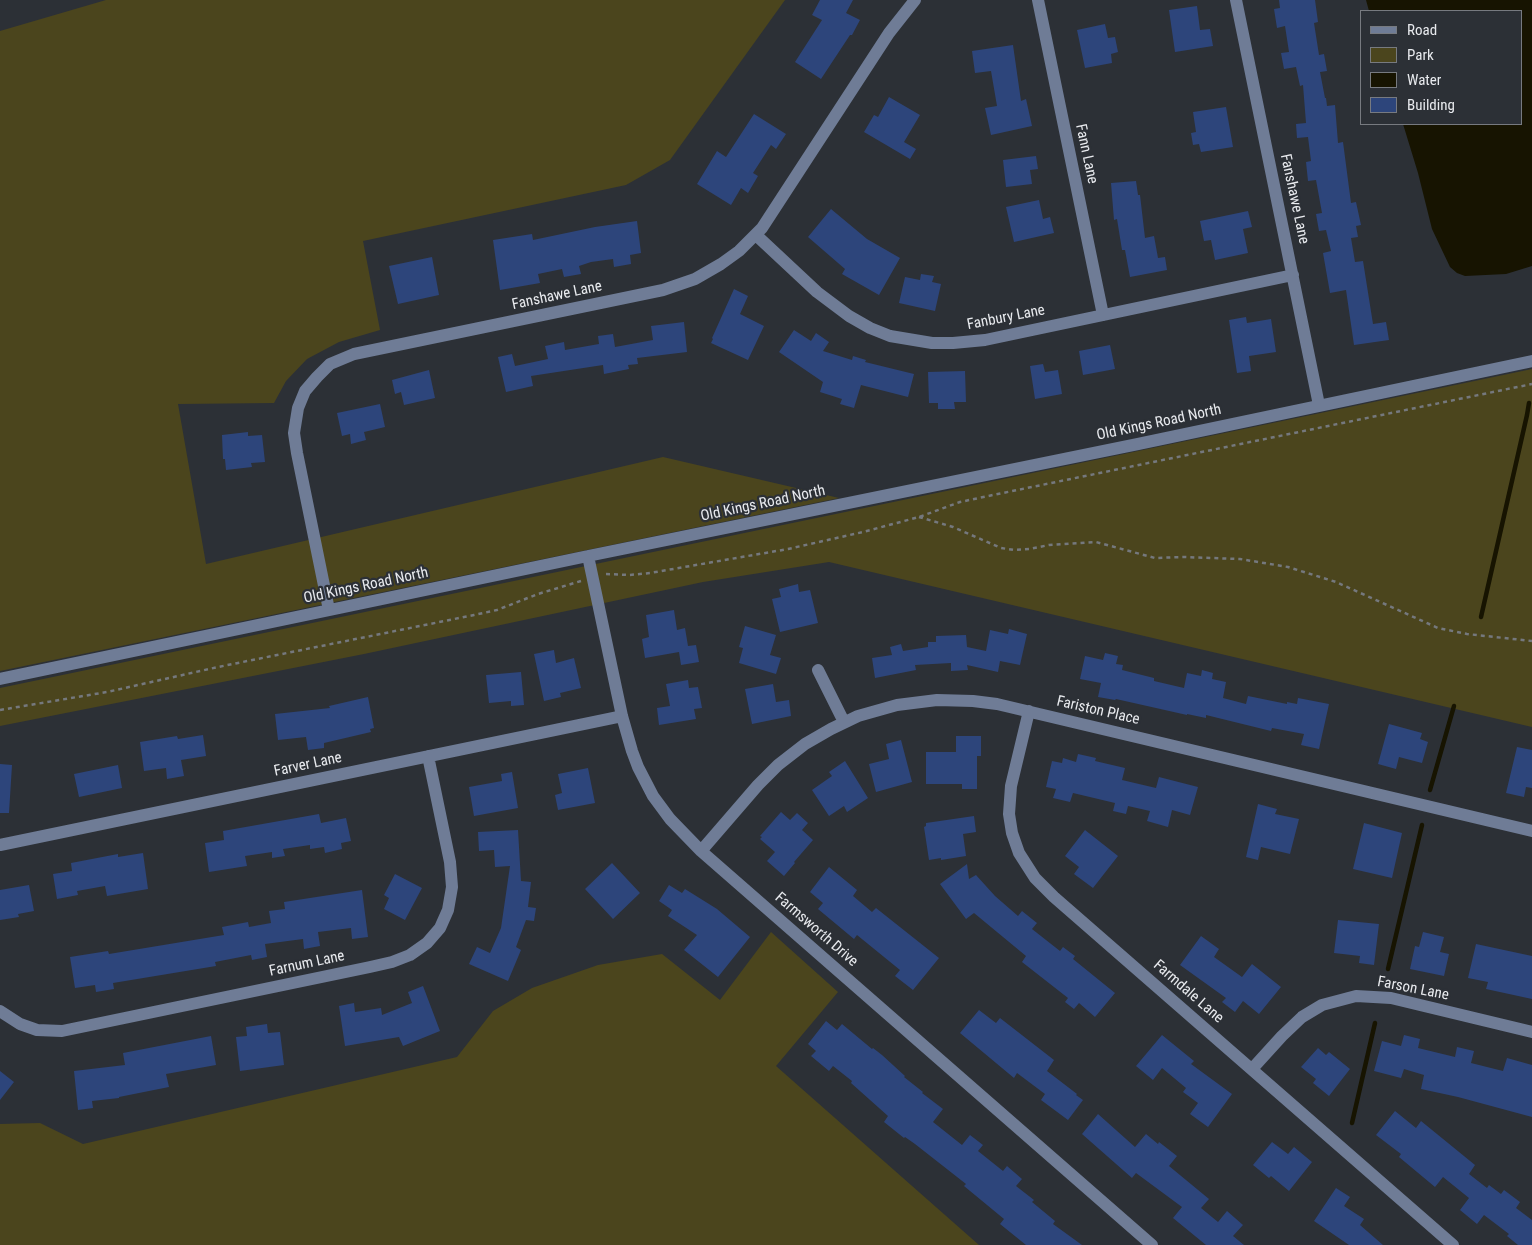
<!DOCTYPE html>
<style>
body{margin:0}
#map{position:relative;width:1532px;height:1245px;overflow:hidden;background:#2c3036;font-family:"Roboto Condensed",sans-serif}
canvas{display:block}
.legend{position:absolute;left:1360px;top:10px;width:162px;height:115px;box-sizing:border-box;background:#2c3036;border:1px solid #777a80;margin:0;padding:6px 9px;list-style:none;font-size:15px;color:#e8eaee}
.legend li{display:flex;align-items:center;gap:10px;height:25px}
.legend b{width:25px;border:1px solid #777a80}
</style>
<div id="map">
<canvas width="1532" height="1245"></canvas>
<ul class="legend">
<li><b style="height:6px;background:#6f7c96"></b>Road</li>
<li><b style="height:14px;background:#4b451d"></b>Park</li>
<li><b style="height:14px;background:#171401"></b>Water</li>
<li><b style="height:14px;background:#2d457b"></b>Building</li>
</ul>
</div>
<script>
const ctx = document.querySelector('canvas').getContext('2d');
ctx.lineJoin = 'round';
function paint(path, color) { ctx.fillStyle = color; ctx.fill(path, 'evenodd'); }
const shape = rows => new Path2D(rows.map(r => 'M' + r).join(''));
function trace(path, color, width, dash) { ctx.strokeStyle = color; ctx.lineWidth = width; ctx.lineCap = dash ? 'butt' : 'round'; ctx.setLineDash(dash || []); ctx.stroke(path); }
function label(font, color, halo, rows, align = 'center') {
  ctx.font = font + ' "Roboto Condensed",sans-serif'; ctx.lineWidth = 4.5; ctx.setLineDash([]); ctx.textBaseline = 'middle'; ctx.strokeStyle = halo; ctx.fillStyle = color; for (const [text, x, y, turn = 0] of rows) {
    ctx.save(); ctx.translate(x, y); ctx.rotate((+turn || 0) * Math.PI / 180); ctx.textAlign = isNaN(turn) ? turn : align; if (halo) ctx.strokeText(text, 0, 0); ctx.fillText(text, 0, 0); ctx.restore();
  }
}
paint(shape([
 [106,0,785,0,670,160,626,185,363,241,380,330,339,342,307,359,286,381,274,403,178,404,206,564,663,457,839,498,0,671,0,31],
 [1532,369,1532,727,829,562,703,582,364,654,0,726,0,688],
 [771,932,838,992,776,1066,979,1245,0,1245,0,1124,40,1123,83,1144,457,1057,493,1011,532,988,598,965,662,954,720,1000]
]), '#4b451d');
paint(shape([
 [1366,0,1532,0,1532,266,1506,274,1465,276,1457,273,1450,267,1432,229,1418,173,1403,124,1521,124,1521,11,1369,11]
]), '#171401');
trace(shape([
 [1481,617,1527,415,1529,403],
 [1430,790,1454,706],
 [1388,969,1422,825],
 [1352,1123,1375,1023]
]), '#171401', 4.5);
paint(shape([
 [820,0,853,0,846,13,860,20,852,35,850,35,821,79,795,62,822,20,812,15],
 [1279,0,1315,0,1318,22,1314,23,1319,55,1324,54,1327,71,1320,72,1325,98,1326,98,1327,106,1335,105,1338,143,1343,142,1351,203,1356,202,1361,225,1356,226,1358,237,1351,238,1355,262,1363,261,1373,324,1386,322,1389,340,1354,345,1346,290,1330,293,1323,253,1331,251,1326,230,1319,231,1316,214,1322,213,1316,180,1308,181,1306,162,1311,161,1308,137,1297,138,1296,124,1306,123,1303,85,1300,86,1296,67,1284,69,1281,53,1289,52,1285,26,1277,28,1274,9,1280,8],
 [1197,6,1200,30,1210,29,1213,46,1175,52,1169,10],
 [1105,24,1108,38,1115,37,1118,52,1111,54,1112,63,1085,68,1077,30],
 [1013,45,1021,101,1026,99,1032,126,991,135,985,108,997,106,991,71,975,73,972,51],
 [889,97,920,115,904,142,916,149,910,159,864,132,874,115,878,117],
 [1226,107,1233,147,1201,152,1199,144,1193,145,1191,133,1196,132,1193,112],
 [754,114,786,134,776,149,771,145,753,173,758,176,748,193,741,188,731,205,697,184,717,151,726,157],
 [1036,156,1038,169,1030,170,1032,184,1006,187,1003,160],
 [1136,181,1138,195,1140,195,1145,238,1154,236,1158,258,1165,257,1167,270,1130,277,1125,250,1122,250,1117,219,1114,220,1111,183],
 [1039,200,1043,219,1050,217,1054,233,1014,242,1006,207],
 [831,209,867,239,900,258,879,295,842,274,845,269,808,237],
 [1248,211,1252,227,1243,229,1248,253,1215,260,1211,240,1204,241,1200,221],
 [637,221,641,253,630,255,631,264,614,267,613,259,591,262,579,266,581,274,564,277,562,269,538,274,540,283,500,290,493,240,532,234,533,240,595,227],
 [432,257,439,295,398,304,389,266],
 [921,274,934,276,932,282,941,284,935,311,899,303,905,277,920,280],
 [734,289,748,296,740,314,764,326,748,360,711,343,713,339,712,338],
 [1246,317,1247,323,1271,319,1276,352,1249,356,1251,371,1237,373,1229,320],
 [684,322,687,352,637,358,638,364,628,365,629,369,604,374,603,365,531,376,533,386,506,392,498,357,512,354,515,366,548,359,545,346,564,342,565,350,599,344,598,336,613,334,615,347,653,340,651,326],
 [794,330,811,341,816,333,829,342,823,351,852,360,853,356,866,360,865,362,914,374,908,397,861,385,854,408,840,404,842,399,820,392,823,382,779,352],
 [1110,345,1115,369,1083,375,1079,351],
 [1043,364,1045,372,1058,370,1062,394,1035,399,1030,366],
 [429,370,435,398,404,405,401,392,395,394,392,380],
 [965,371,966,402,954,402,955,409,938,409,938,403,929,403,928,372],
 [380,404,385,427,364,432,366,440,351,444,350,434,342,436,337,413],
 [248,432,248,436,262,435,265,462,251,463,252,467,226,470,225,459,223,459,222,435],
 [798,584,799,592,810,590,818,623,780,632,772,599,781,597,779,589],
 [674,610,677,630,685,628,688,646,696,645,699,662,681,665,679,652,645,658,642,639,649,637,646,615],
 [745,626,776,635,770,655,781,658,776,674,739,663,743,648,739,647],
 [1009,629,1027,634,1020,665,1000,661,998,672,967,665,968,670,951,671,951,663,915,665,916,670,875,678,872,658,892,655,890,647,901,644,903,651,928,647,928,642,936,642,936,636,966,635,967,647,986,651,990,630,1008,634],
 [554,650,556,663,574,658,581,688,560,693,561,697,544,701,534,654],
 [1105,653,1118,656,1116,664,1123,665,1122,670,1154,678,1154,681,1184,688,1187,673,1201,676,1202,670,1213,673,1212,679,1226,682,1223,698,1246,704,1248,696,1287,704,1287,702,1297,704,1298,698,1329,704,1319,749,1301,745,1304,734,1272,728,1271,731,1206,715,1206,718,1187,714,1187,715,1116,699,1115,700,1098,697,1101,683,1080,679,1085,656,1103,660],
 [521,672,524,705,511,706,511,701,489,703,486,675],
 [688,680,689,688,698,687,702,708,694,709,696,719,659,725,657,708,670,706,666,684],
 [773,684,776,702,789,700,791,716,752,724,745,689],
 [368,697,374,728,370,729,371,732,324,743,324,748,308,750,306,737,278,740,275,714,330,708,329,706],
 [1389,724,1422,733,1420,739,1428,742,1422,763,1399,757,1396,769,1378,764],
 [203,735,206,756,181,760,184,776,167,779,166,768,144,771,140,742,177,736,178,739],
 [956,736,981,736,981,756,977,756,977,789,962,789,962,784,926,784,926,752,956,752],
 [901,740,912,782,876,792,869,764,889,759,886,744],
 [1517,747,1532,750,1532,788,1526,787,1524,797,1506,793],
 [1078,754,1096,758,1095,761,1125,768,1122,780,1156,788,1159,777,1198,787,1190,815,1172,810,1168,827,1147,821,1150,811,1128,806,1126,814,1113,811,1115,803,1073,793,1070,802,1053,798,1056,789,1046,787,1052,761,1062,763,1063,758,1076,762],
 [845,761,868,798,847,812,844,806,829,816,812,790,832,776,829,772],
 [0,764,12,765,9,813,0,813],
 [118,765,122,788,79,797,74,774],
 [588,768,595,803,558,810,555,795,562,793,558,774],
 [512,772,518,808,474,816,469,787,502,781,501,774],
 [1258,804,1277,809,1275,814,1299,819,1290,854,1261,847,1258,860,1246,857],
 [781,812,790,820,797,813,808,823,802,830,813,840,794,862,795,863,784,876,767,861,775,852,760,839,762,837,760,836],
 [319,814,321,823,346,818,351,841,341,843,342,849,325,853,324,847,310,849,310,845,283,849,285,856,272,858,272,852,245,856,247,866,209,872,205,843,224,840,223,831],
 [974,816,976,832,963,834,966,856,941,860,941,858,929,860,924,827,926,826,926,823],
 [1364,823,1402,833,1392,878,1353,869],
 [518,830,521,881,531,882,528,907,536,908,534,921,526,920,516,947,521,950,508,981,469,964,477,947,490,953,501,928,510,866,495,867,494,850,479,851,478,832],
 [1085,830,1118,856,1093,888,1074,874,1079,867,1065,856],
 [143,853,148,889,107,896,105,886,77,891,78,895,57,899,53,874,72,871,71,863,118,854,118,857],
 [612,863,640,893,613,919,585,889],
 [967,864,969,879,976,875,995,896,1018,916,1022,911,1037,923,1032,929,1060,951,1063,947,1075,956,1073,959,1115,993,1095,1017,1079,1003,1074,1009,1065,1002,1068,998,1022,962,1026,956,974,913,966,919,940,884],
 [829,867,857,890,853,896,872,912,876,908,939,958,913,990,895,976,900,970,857,935,854,939,818,909,823,903,810,892],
 [395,874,422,888,405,920,384,909,389,898,384,895],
 [29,885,34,911,18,914,19,917,0,920,0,890],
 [669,885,682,893,685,889,717,909,750,937,718,977,684,950,697,935,668,916,672,910,659,901],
 [362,890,368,937,352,939,351,928,318,932,320,946,304,949,303,939,265,944,267,957,252,960,251,955,215,962,216,966,113,983,114,989,96,992,95,985,75,988,70,957,108,951,109,954,224,935,222,927,248,922,249,927,271,923,269,911,285,909,284,902],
 [1338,920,1379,924,1374,965,1359,963,1360,956,1334,953],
 [1423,932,1444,937,1440,952,1449,954,1444,976,1410,969,1415,946,1419,947],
 [1201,936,1219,949,1214,957,1242,977,1252,964,1281,987,1259,1014,1243,1001,1235,1012,1222,1002,1226,998,1180,965],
 [1476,944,1532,956,1532,999,1486,989,1488,982,1468,978],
 [423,986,440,1031,403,1046,399,1037,345,1046,339,1006,354,1003,355,1012,381,1008,382,1015,412,1003,408,992],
 [979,1010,996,1023,1000,1018,1054,1060,1047,1071,1077,1094,1076,1095,1083,1100,1068,1120,1041,1100,1045,1094,1017,1073,1014,1078,960,1033],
 [826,1021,837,1030,842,1024,872,1049,873,1048,882,1055,905,1076,904,1077,923,1092,922,1093,943,1109,933,1122,962,1145,970,1135,983,1145,978,1151,1003,1171,1007,1166,1022,1179,1016,1186,1034,1200,1032,1202,1055,1221,1053,1224,1082,1245,1026,1245,1000,1224,1004,1219,964,1186,966,1184,915,1144,905,1137,904,1138,884,1122,888,1116,851,1083,852,1081,833,1066,829,1071,811,1056,816,1051,808,1044],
 [267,1024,268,1033,280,1032,284,1065,240,1071,236,1037,247,1036,246,1027],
 [1162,1035,1194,1061,1191,1064,1232,1094,1208,1127,1190,1114,1198,1103,1183,1092,1186,1088,1162,1068,1153,1080,1136,1066],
 [1404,1035,1420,1039,1418,1048,1455,1057,1457,1047,1474,1051,1471,1063,1503,1071,1507,1058,1532,1065,1532,1117,1458,1097,1421,1089,1424,1075,1404,1069,1401,1078,1374,1071,1382,1041,1401,1046],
 [211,1036,216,1065,166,1074,169,1087,119,1097,119,1098,92,1101,93,1108,78,1110,74,1071,125,1065,123,1053],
 [1318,1048,1326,1055,1329,1052,1350,1069,1329,1096,1313,1083,1316,1079,1301,1067],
 [0,1071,14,1082,0,1100],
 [1395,1111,1416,1128,1421,1121,1475,1165,1469,1174,1487,1188,1489,1185,1501,1194,1504,1190,1520,1202,1516,1208,1532,1220,1532,1245,1518,1245,1507,1236,1509,1234,1484,1215,1477,1224,1460,1210,1469,1198,1443,1177,1435,1187,1399,1157,1401,1154,1376,1135],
 [1098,1114,1135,1147,1146,1134,1158,1144,1159,1142,1177,1156,1169,1166,1209,1199,1201,1208,1218,1222,1227,1211,1243,1225,1233,1236,1244,1245,1206,1245,1173,1218,1182,1207,1136,1173,1132,1178,1082,1134],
 [1272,1142,1288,1154,1294,1147,1312,1162,1289,1191,1271,1176,1269,1178,1253,1165],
 [1336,1188,1350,1197,1344,1206,1364,1219,1360,1225,1383,1245,1349,1245,1314,1221]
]), '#2d457b');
trace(shape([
 [919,517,953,527,1001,548,1014,550,1029,549,1049,545,1096,542,1155,558,1183,557,1240,559,1288,567,1336,582,1438,628,1467,634,1532,641],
 [606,574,629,575,650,573,788,549,863,532,919,517,960,502,993,495,1532,384],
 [0,710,107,692,218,667,474,615,497,610,538,594,581,581]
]), '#75787d', 2.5, [4, 4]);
trace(shape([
 [1038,0,1103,315],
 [1236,0,1319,405],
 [756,235,817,292,849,316,870,328,890,336,932,343,953,343,985,340,1293,275],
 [588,556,622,716,632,751,638,767,653,796,670,819,701,851,1152,1245],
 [329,610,297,453,294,433,298,408,305,391,317,377,330,364,354,354,663,290,695,279,721,264,739,251,762,228,889,33,915,0],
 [818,670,844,722],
 [0,679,588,556,1138,444,1532,361],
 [1029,711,1011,786,1009,814,1012,833,1019,853,1035,878,1054,897,1453,1245],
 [0,845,622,716],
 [701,851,758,785,778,765,805,744,831,729,858,716,897,705,937,700,973,701,997,704,1532,831],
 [0,1011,20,1024,37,1030,62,1031,370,967,392,962,410,955,427,943,440,928,448,910,452,887,450,862,428,756],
 [1252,1069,1282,1036,1302,1017,1322,1005,1356,996,1391,998,1532,1032]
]), '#6f7c96', 12);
label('15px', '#e8eaee', '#2c3036', [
 ["Fann Lane",1086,154,78],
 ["Fanshawe Lane",1294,199,78],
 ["Fanshawe Lane",557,296,-12],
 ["Fanbury Lane",1006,318,-11],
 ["Old Kings Road North",1159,423,-12],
 ["Old Kings Road North",763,504,-12],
 ["Old Kings Road North",366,586,-12],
 ["Fariston Place",1098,711,13],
 ["Farver Lane",308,765,-12],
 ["Farmsworth Drive",816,930,41],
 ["Farnum Lane",307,964,-12],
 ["Farson Lane",1413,989,11],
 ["Farmdale Lane",1188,992,41]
]);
</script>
